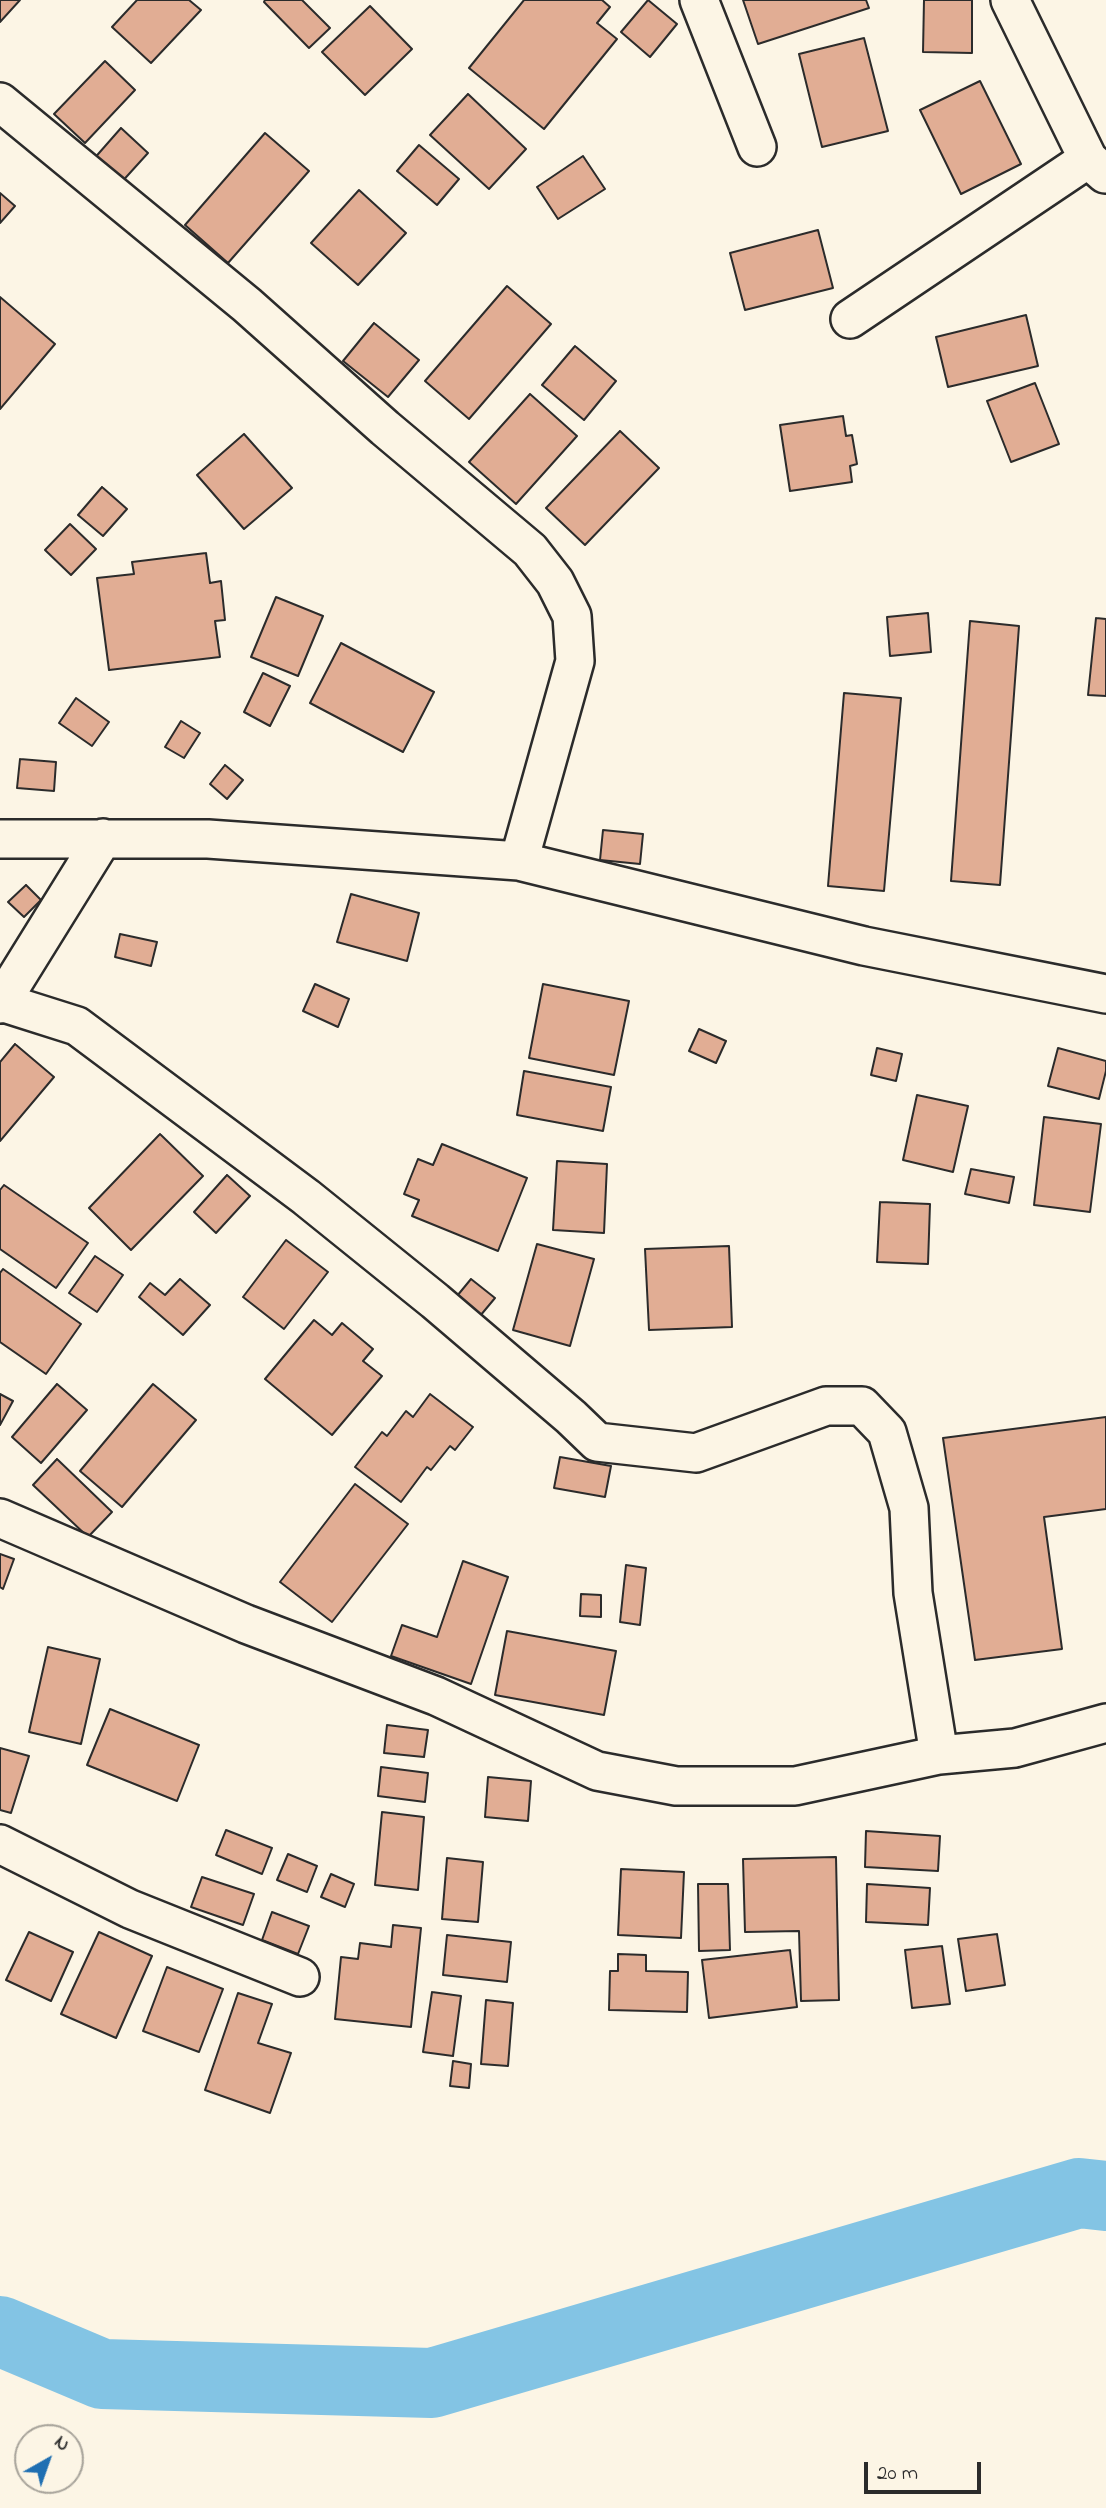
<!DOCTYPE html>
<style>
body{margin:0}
#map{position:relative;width:1106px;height:2508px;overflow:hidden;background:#fcf5e5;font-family:"Indie Flower",sans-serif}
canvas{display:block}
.north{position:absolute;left:14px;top:2424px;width:70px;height:70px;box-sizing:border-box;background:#fcf5e5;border:2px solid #a8a49b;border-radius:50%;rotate:40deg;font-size:19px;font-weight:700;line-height:28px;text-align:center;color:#2b2b2b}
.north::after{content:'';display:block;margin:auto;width:24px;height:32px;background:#1f6fb2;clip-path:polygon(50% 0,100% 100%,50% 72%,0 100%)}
.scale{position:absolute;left:864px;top:2462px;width:117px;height:32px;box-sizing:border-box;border:4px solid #2b2b2b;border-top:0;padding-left:9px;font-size:21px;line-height:24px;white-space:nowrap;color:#2b2b2b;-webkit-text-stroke:5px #fcf5e5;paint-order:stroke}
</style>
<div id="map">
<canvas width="1106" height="2508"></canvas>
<div class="north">N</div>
<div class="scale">20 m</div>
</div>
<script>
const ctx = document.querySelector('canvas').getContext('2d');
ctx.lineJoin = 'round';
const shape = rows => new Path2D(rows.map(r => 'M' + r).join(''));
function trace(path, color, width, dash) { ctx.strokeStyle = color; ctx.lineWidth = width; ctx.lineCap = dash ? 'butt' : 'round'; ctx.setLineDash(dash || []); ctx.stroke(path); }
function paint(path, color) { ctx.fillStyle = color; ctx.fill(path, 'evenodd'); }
trace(shape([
 [0,2331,102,2374,432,2383,1079,2193,1106,2196]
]), '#83c4e4', 70);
const building = shape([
 [0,0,20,0,0,22,0,0],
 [137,0,189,0,201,10,151,63,112,27,137,0],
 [265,0,302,0,330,28,309,48,264,2,265,0],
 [524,0,602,0,610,7,597,23,617,39,544,129,469,68,524,0],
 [648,0,677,24,650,57,621,32,648,0],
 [743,0,866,0,869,8,758,44,743,0],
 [924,0,972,0,972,53,923,52,924,0],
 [370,6,412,49,365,95,322,52,370,6],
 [864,38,888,131,822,147,799,54,864,38],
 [105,61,135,90,85,143,54,114,105,61],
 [980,81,1021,164,961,194,920,110,980,81],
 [468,94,526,149,489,189,430,135,468,94],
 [121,128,148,153,119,185,92,161,121,128],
 [265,133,309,171,228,263,185,225,265,133],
 [419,145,459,179,437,205,397,171,419,145],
 [583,156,605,189,558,219,537,187,583,156],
 [359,190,406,233,358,285,311,243,359,190],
 [0,193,15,206,0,223,0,193],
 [818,230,833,288,745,310,730,253,818,230],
 [507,286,551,324,469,419,425,381,507,286],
 [0,297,55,344,0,409,0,297],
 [1026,315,1038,366,948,387,936,337,1026,315],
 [374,323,419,360,388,397,343,361,374,323],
 [575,346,616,381,584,420,542,385,575,346],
 [1035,383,1059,444,1011,462,987,401,1035,383],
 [530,394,577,436,516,504,469,462,530,394],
 [843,416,846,436,852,435,857,464,850,466,852,482,790,491,780,425,843,416],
 [620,431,659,468,585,545,546,508,620,431],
 [244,434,292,488,244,529,197,475,244,434],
 [102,487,127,509,103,536,78,515,102,487],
 [70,524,96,549,71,575,45,550,70,524],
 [206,553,210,583,221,581,225,620,215,621,220,657,109,670,97,578,134,574,132,562,206,553],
 [276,597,323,616,298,676,251,657,276,597],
 [928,613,931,652,890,656,887,617,928,613],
 [1096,618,1106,619,1106,696,1088,695,1096,618],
 [970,621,1019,626,1000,885,951,881,970,621],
 [341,643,434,692,403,752,310,703,341,643],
 [263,673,290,686,270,726,244,712,263,673],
 [844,693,901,698,884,891,828,886,844,693],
 [76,698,109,722,92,746,59,723,76,698],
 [181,721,200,733,184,758,165,747,181,721],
 [20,759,56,762,54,791,17,788,20,759],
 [225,765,243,780,227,799,210,784,225,765],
 [603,830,643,834,640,864,600,860,603,830],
 [26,885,41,900,24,917,8,902,26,885],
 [351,894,419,913,407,961,337,942,351,894],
 [120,934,157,942,151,966,115,957,120,934],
 [315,984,349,999,338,1027,303,1011,315,984],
 [543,984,629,1001,614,1075,529,1058,543,984],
 [699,1029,726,1041,716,1063,689,1051,699,1029],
 [15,1044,54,1077,0,1141,0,1062,15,1044],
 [877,1048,902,1054,896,1081,871,1075,877,1048],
 [1058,1048,1106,1061,1106,1071,1099,1099,1048,1086,1058,1048],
 [524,1071,611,1087,603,1131,517,1115,524,1071],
 [917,1095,968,1106,953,1172,903,1160,917,1095],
 [1044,1117,1101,1124,1090,1212,1034,1205,1044,1117],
 [160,1134,203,1176,131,1250,89,1208,160,1134],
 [442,1144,527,1178,498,1251,412,1216,419,1200,404,1194,418,1159,433,1165,442,1144],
 [557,1161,607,1164,604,1233,553,1230,557,1161],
 [971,1169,1014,1177,1009,1203,965,1194,971,1169],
 [227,1175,250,1196,216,1233,194,1212,227,1175],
 [4,1185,88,1243,56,1288,0,1249,0,1190,4,1185],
 [880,1202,930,1204,928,1264,877,1262,880,1202],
 [286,1240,328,1272,284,1329,243,1297,286,1240],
 [537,1244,594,1259,570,1346,513,1330,537,1244],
 [729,1246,732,1327,649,1330,645,1249,729,1246],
 [95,1256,123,1275,97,1312,69,1293,95,1256],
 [3,1269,81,1324,46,1374,0,1342,0,1273,3,1269],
 [180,1279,210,1305,183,1335,139,1297,150,1283,165,1295,180,1279],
 [471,1279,495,1298,480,1316,457,1296,471,1279],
 [314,1320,332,1335,342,1323,373,1349,363,1361,382,1376,332,1435,265,1379,314,1320],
 [57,1384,87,1410,41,1463,12,1437,57,1384],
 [153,1384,196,1420,122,1507,80,1471,153,1384],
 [0,1394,13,1401,0,1425,0,1394],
 [430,1394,473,1427,455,1450,450,1446,431,1470,427,1467,401,1502,355,1467,382,1432,387,1436,406,1411,413,1417,430,1394],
 [1106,1417,1106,1509,1044,1517,1062,1649,975,1660,943,1438,1106,1417],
 [560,1457,611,1466,605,1497,554,1488,560,1457],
 [57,1459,112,1512,88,1537,33,1485,57,1459],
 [355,1484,408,1524,332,1622,280,1582,355,1484],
 [0,1554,14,1559,3,1589,0,1587,0,1554],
 [463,1561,508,1577,471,1684,391,1656,402,1625,437,1637,463,1561],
 [626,1565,646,1568,640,1625,620,1622,626,1565],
 [581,1594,601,1595,601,1617,580,1616,581,1594],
 [507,1631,616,1651,604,1715,495,1695,507,1631],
 [48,1647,100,1659,81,1744,29,1732,48,1647],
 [110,1709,199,1745,177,1801,87,1765,110,1709],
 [387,1725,428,1730,424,1757,384,1753,387,1725],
 [0,1748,29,1756,11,1813,0,1810,0,1748],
 [381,1767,428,1773,425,1802,378,1796,381,1767],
 [488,1777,531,1781,528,1821,485,1817,488,1777],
 [382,1812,424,1817,418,1890,375,1885,382,1812],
 [226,1830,272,1848,262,1874,216,1855,226,1830],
 [866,1831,940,1836,938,1871,865,1867,866,1831],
 [288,1854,317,1866,307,1892,277,1880,288,1854],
 [836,1857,839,2000,801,2001,799,1931,745,1932,743,1859,836,1857],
 [447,1858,483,1862,478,1922,442,1919,447,1858],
 [621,1869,684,1872,681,1938,618,1935,621,1869],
 [331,1874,354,1884,345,1907,321,1897,331,1874],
 [202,1877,254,1894,243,1925,191,1907,202,1877],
 [698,1884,728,1884,730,1950,699,1951,698,1884],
 [867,1884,930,1888,928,1925,866,1922,867,1884],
 [272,1912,309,1926,298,1954,262,1940,272,1912],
 [393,1925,421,1928,411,2027,335,2019,341,1957,358,1959,360,1943,391,1947,393,1925],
 [29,1932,73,1952,51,2001,6,1980,29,1932],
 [99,1932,152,1956,116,2038,61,2014,99,1932],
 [997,1934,1005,1985,966,1991,958,1939,997,1934],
 [447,1935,511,1942,507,1982,443,1975,447,1935],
 [942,1946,950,2004,912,2008,905,1950,942,1946],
 [790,1950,797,2007,709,2018,702,1960,790,1950],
 [618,1954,646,1955,646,1971,688,1972,687,2012,609,2010,610,1971,618,1971,618,1954],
 [167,1967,223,1989,199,2052,143,2031,167,1967],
 [432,1992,461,1996,453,2056,423,2052,432,1992],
 [238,1993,272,2004,258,2043,291,2053,270,2113,205,2090,238,1993],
 [486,2000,513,2003,508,2066,481,2064,486,2000],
 [453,2061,471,2064,469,2088,450,2086,453,2061]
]);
paint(building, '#e1ad94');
trace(building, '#2b2b2b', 2);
const street = shape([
 [699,0,757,147],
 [1010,0,1088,159,1105,174],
 [0,102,247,305,385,428,530,550,555,582,572,616,575,661,519,861],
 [850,319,1088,159],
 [0,839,208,839,519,861,864,946,1106,994],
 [1,1002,77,1026,306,1197,435,1301,571,1417,597,1442,696,1453,826,1406,862,1406,887,1432,909,1508,913,1593,939,1755],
 [0,1004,103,838],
 [0,1518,246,1624,436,1696,597,1771,676,1786,795,1786,939,1755,1015,1748,1106,1723],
 [0,1844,130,1909,300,1977]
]);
trace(street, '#2b2b2b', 42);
trace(street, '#fcf5e5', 37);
</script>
